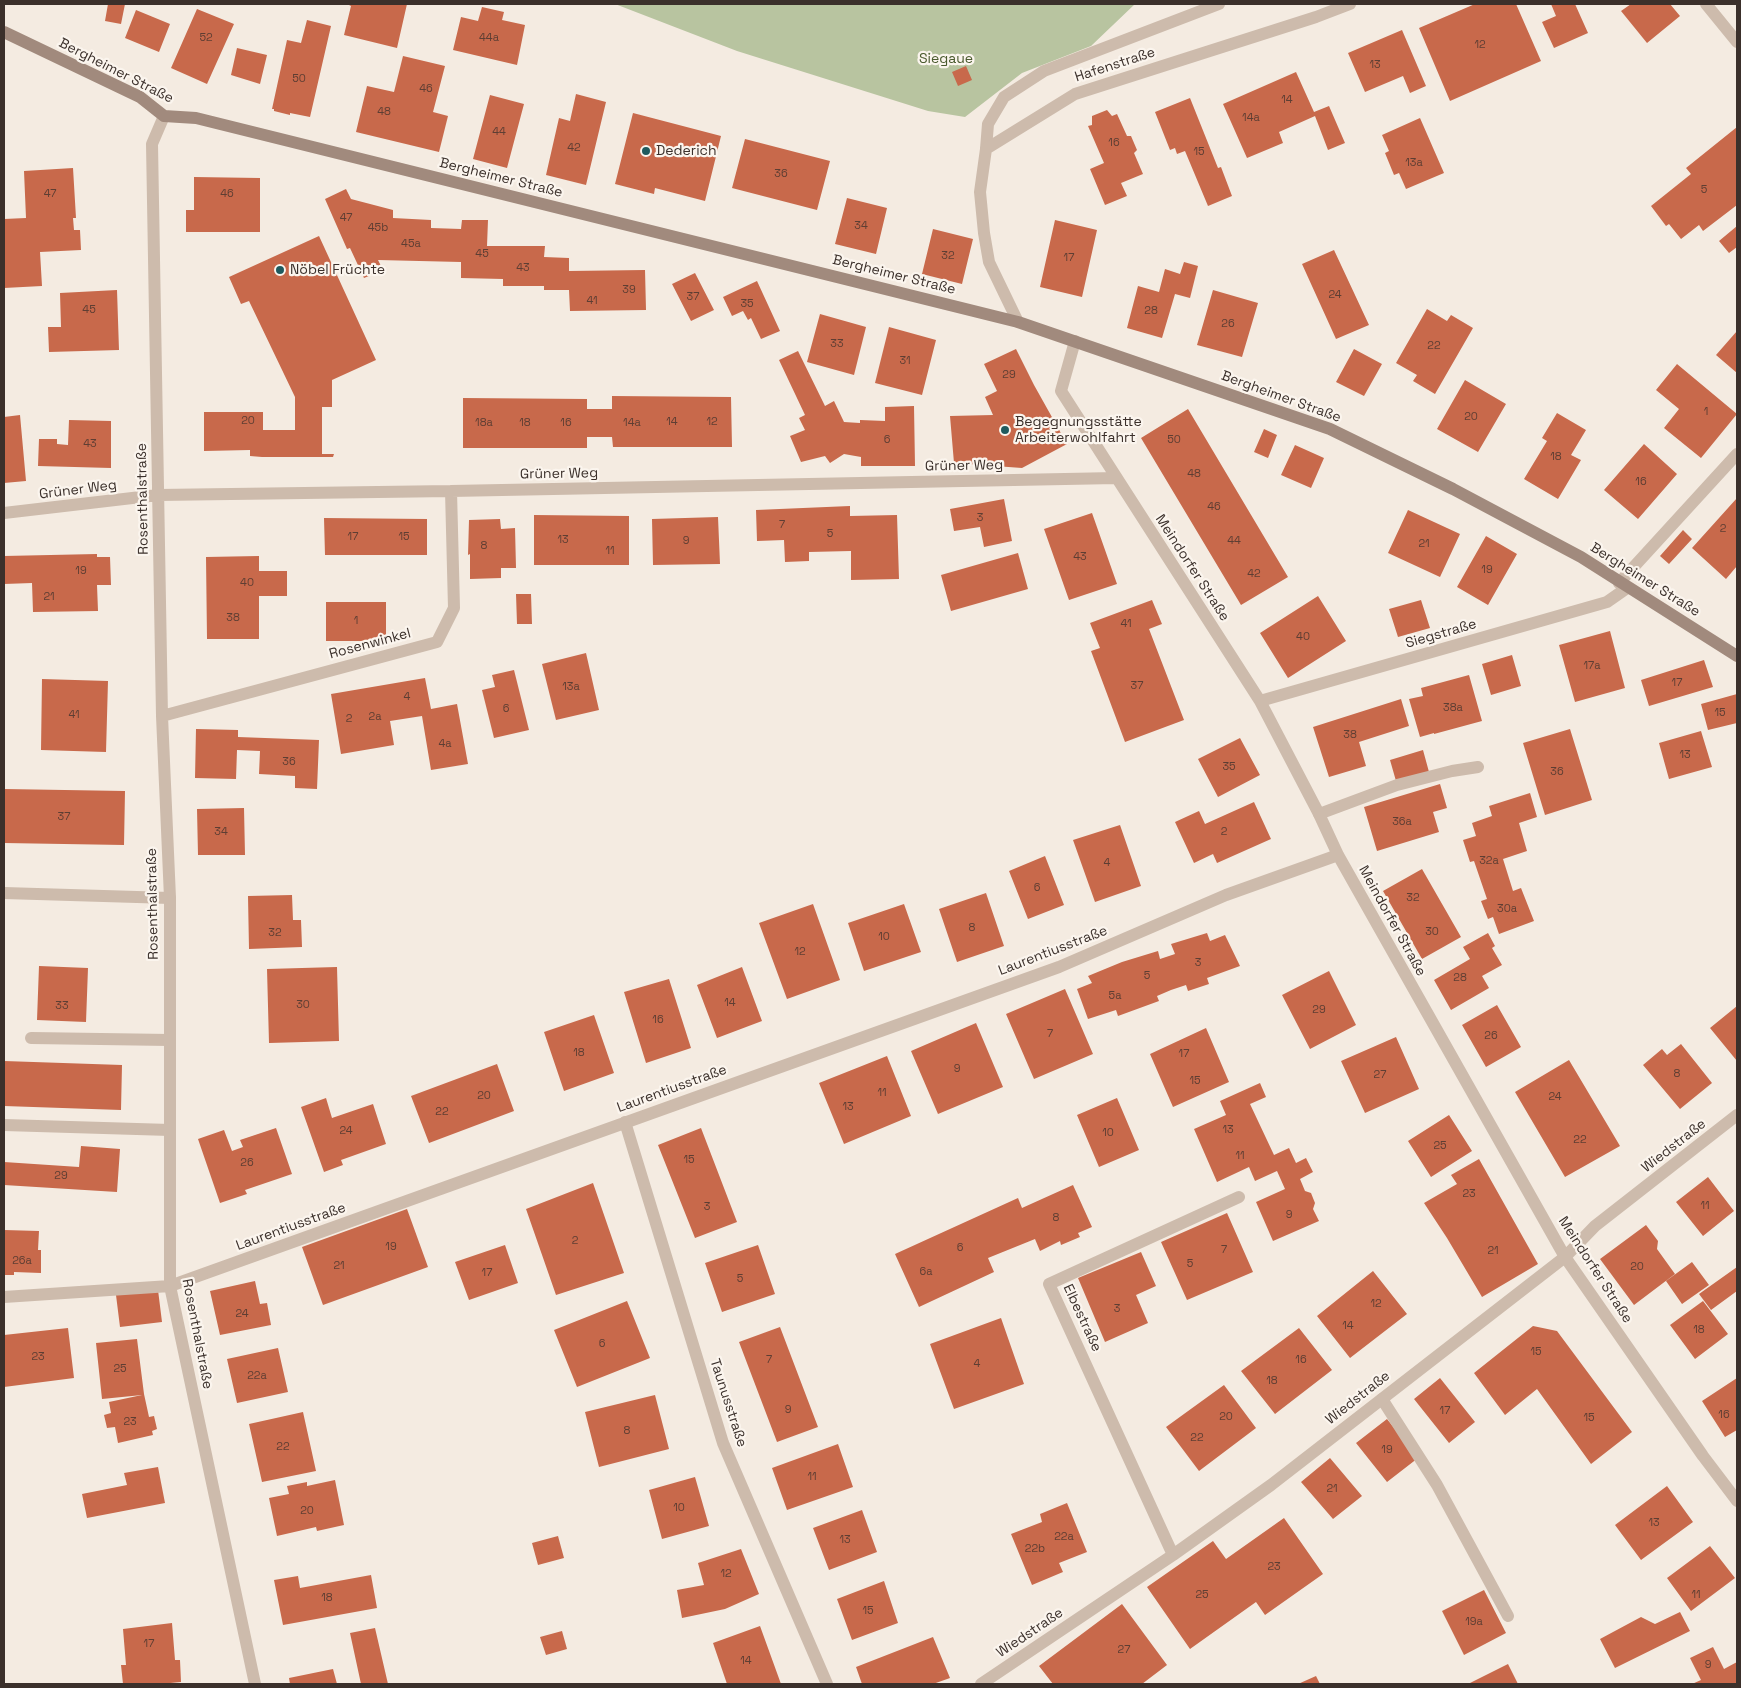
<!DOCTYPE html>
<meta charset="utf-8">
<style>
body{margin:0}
#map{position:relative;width:1741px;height:1688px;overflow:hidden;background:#f4ebe1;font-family:"Space Grotesk",sans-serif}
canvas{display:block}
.frame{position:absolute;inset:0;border:5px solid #3b302b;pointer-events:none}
</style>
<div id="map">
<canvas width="1741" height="1688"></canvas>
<div class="frame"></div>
</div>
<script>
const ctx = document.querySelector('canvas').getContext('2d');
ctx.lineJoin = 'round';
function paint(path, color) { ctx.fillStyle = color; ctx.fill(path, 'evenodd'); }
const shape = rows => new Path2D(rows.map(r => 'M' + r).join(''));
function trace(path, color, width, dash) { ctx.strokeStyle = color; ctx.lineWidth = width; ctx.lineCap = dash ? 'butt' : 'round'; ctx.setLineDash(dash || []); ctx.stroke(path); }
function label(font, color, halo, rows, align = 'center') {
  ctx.font = font + ' "Space Grotesk",sans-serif'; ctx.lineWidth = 4.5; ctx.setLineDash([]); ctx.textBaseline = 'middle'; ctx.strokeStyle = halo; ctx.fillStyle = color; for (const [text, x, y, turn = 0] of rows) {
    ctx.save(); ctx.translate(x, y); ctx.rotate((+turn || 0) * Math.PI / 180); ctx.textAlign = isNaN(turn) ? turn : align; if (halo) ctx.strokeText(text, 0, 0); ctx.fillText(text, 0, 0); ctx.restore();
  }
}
paint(shape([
 [615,4,1135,4,1091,46,1022,73,965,117,928,111,737,51]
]), '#b8c4a0');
paint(shape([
 [108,4,125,4,121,24,105,21],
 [347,4,407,4,397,48,344,35,351,6],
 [1475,4,1516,4,1541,61,1450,101,1419,28],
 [1551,4,1575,4,1588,33,1554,48,1542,22,1556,16],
 [1631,4,1670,4,1680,16,1647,43,1621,11],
 [482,7,504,12,502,20,525,25,517,65,453,50,461,17,478,21],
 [197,9,234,24,207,84,171,68],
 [136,10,170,24,159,52,125,38],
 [307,20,331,26,310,117,290,113,290,115,274,111,274,109,272,109,287,40,301,43],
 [1402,30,1426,86,1410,93,1403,76,1365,92,1348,53],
 [237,48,267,55,260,84,231,75],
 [403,56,445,66,433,112,448,116,439,152,356,132,367,86,394,92],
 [966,66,972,80,958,86,952,72],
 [1296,72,1314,112,1329,106,1345,143,1328,150,1315,116,1279,132,1283,143,1247,158,1223,104],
 [576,94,606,102,586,185,546,175,559,118,570,121],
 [490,95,524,104,507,168,473,159],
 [1190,98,1218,168,1221,167,1232,196,1208,206,1185,151,1177,154,1175,148,1170,150,1155,112],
 [1107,110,1112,116,1117,114,1127,136,1131,136,1137,150,1134,153,1143,174,1121,183,1127,196,1105,205,1090,169,1104,163,1088,126,1092,125,1092,116],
 [633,113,721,136,705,201,655,188,654,194,615,184],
 [1420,118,1444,173,1406,189,1399,173,1394,175,1385,153,1389,151,1382,135],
 [1737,127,1737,205,1703,231,1699,225,1681,239,1669,224,1666,226,1651,206,1691,174,1686,168],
 [745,139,830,161,817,210,732,188],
 [73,168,76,218,73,218,74,230,80,230,81,250,40,252,42,286,4,288,4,219,26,218,24,171],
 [194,177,260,178,260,232,186,232,186,210,194,210],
 [346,189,351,199,393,210,393,218,431,220,431,228,461,229,462,220,488,220,487,246,545,246,544,257,569,258,569,271,645,270,646,310,570,311,569,290,544,290,544,286,503,286,503,279,461,278,461,262,378,260,383,270,364,278,350,248,347,249,325,199],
 [847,198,887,208,876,254,835,244],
 [1055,220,1097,230,1082,297,1040,287],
 [1737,226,1737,247,1729,253,1719,241],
 [933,229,973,239,962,284,922,274],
 [319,236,376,360,332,380,332,407,322,407,322,454,334,454,333,457,262,457,250,456,250,450,204,451,204,412,263,412,263,430,295,430,295,397,249,301,241,304,229,277],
 [1334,250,1369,325,1336,339,1302,264],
 [1184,262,1198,266,1190,298,1175,294,1162,338,1127,328,1138,286,1159,292,1165,269,1180,274],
 [695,273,714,310,691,321,672,284],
 [757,281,780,331,761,339,751,318,748,320,743,311,732,316,723,297],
 [117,290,119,350,49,352,48,327,61,327,60,293],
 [1213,290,1258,303,1242,357,1197,345],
 [1427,309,1447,321,1451,315,1473,328,1435,394,1413,381,1417,375,1396,363],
 [820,314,866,327,854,375,807,362],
 [889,327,936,340,922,395,875,383],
 [1737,331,1737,373,1716,355],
 [1016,349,1034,385,1067,444,1022,468,954,463,950,416,993,415,985,397,997,391,984,364],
 [1354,349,1382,364,1364,396,1336,382],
 [798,351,825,406,834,401,844,422,860,423,860,420,885,421,885,407,914,406,915,466,861,466,861,457,844,454,830,463,825,456,801,462,790,436,805,430,799,418,805,415,779,360],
 [1677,364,1737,414,1701,458,1664,428,1679,409,1656,390],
 [1465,380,1506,404,1478,452,1437,429],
 [612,396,731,397,732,447,613,447,612,437,587,437,587,448,463,448,463,398,587,399,587,409,612,409],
 [1188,409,1288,577,1241,605,1141,438],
 [1557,413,1586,430,1571,455,1581,460,1558,499,1524,479,1547,441,1542,438],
 [20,415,26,481,4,483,4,417],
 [69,420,111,421,111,468,38,466,39,439,57,439,57,444,68,445],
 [1264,429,1277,435,1268,458,1254,452],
 [1644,444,1677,474,1638,519,1604,490],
 [1295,445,1324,458,1311,488,1281,475],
 [1737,498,1737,566,1726,579,1692,548],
 [1004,499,1012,541,984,547,980,527,954,531,950,509],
 [850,506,850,516,897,515,899,579,851,580,851,551,809,552,809,561,785,562,784,540,757,541,756,510],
 [1408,510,1460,534,1440,577,1388,553],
 [1092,513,1117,584,1069,600,1044,529],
 [534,515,629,516,629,565,534,565],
 [718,517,720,564,653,565,652,519],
 [324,518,427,519,427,555,325,555],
 [500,519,501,529,515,528,516,568,501,568,501,578,470,579,470,554,468,555,469,520],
 [1683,530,1692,539,1669,564,1660,556],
 [1486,536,1517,554,1488,605,1457,587],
 [1018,553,1028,589,951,611,941,575],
 [97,554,97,557,110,557,111,585,97,585,98,611,33,612,32,583,4,584,4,556],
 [259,556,259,571,287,571,287,596,259,596,259,639,207,639,206,557],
 [516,594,531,594,532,624,517,624],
 [1318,596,1346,641,1288,678,1260,633],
 [1152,600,1162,624,1149,629,1184,720,1125,742,1091,651,1100,648,1090,623],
 [1421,600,1430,628,1398,637,1389,609],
 [326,602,386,602,386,641,326,641],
 [1610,631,1625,688,1575,702,1559,645],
 [586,653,599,710,556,720,542,664],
 [1512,655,1521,686,1491,695,1482,664],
 [1704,660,1713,687,1649,706,1641,680],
 [514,670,529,730,494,738,482,690,495,687,492,675],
 [1469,675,1482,721,1434,734,1434,733,1420,737,1409,699,1423,696,1421,688],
 [425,678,431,709,457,704,468,764,431,770,422,716,390,721,394,745,341,754,331,694],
 [42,679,108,681,106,752,41,750],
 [1737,694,1737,723,1708,730,1701,704],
 [1401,699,1409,726,1359,742,1366,766,1329,777,1313,727],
 [196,729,238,730,238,737,319,740,317,789,295,788,295,776,259,774,260,751,237,750,236,779,195,778],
 [1570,729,1592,800,1545,815,1523,743],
 [1701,731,1712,767,1669,779,1659,743],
 [1240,738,1260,775,1218,797,1198,759],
 [1423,750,1429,772,1396,781,1390,760],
 [1440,784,1447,808,1433,812,1439,832,1377,851,1364,807],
 [4,789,125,791,124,845,4,843],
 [1530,793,1537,817,1519,823,1527,851,1503,859,1513,891,1521,888,1534,921,1499,934,1493,917,1488,919,1481,901,1487,899,1474,861,1470,862,1463,840,1476,836,1472,823,1492,816,1489,806],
 [1254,802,1271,839,1217,863,1213,854,1194,863,1175,822,1199,811,1205,824],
 [244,808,245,855,198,855,197,809],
 [1120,825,1141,886,1095,902,1073,840],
 [1045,856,1064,905,1028,919,1009,871],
 [1422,869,1461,937,1422,959,1383,891],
 [986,893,1004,946,957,962,939,909],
 [292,895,293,920,301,920,302,947,249,949,248,896],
 [813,904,840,980,787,999,759,923],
 [904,904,921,952,864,971,848,923],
 [1207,933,1210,941,1225,935,1240,966,1207,978,1209,984,1188,991,1186,985,1171,990,1157,996,1159,1001,1118,1016,1116,1010,1088,1019,1077,989,1092,983,1088,976,1122,962,1158,951,1160,959,1175,954,1171,944],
 [1488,933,1495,946,1492,948,1502,965,1482,976,1489,988,1451,1010,1434,980,1470,959,1463,947],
 [39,966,88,968,86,1022,37,1020],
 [337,967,339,1041,269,1043,267,969],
 [742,967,762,1021,717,1038,697,985],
 [1329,971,1356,1025,1310,1049,1282,995],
 [669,979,691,1048,646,1063,624,992],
 [1065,989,1093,1054,1034,1079,1006,1014],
 [1497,1005,1521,1047,1486,1067,1462,1025],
 [1737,1006,1737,1061,1710,1028],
 [594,1015,614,1073,564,1091,544,1032],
 [976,1023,1003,1087,938,1114,911,1051],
 [1206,1028,1229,1082,1173,1107,1150,1054],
 [1396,1037,1419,1089,1365,1113,1341,1061],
 [1681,1044,1712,1083,1680,1109,1643,1065,1662,1049,1667,1055],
 [887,1056,911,1116,844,1144,819,1083],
 [1569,1060,1620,1146,1565,1177,1515,1092],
 [4,1061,122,1065,121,1110,4,1106],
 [497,1064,514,1111,429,1143,411,1096],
 [1260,1083,1266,1097,1250,1104,1274,1155,1289,1148,1296,1163,1306,1158,1313,1172,1300,1179,1305,1191,1311,1193,1315,1203,1313,1209,1319,1221,1273,1241,1256,1202,1285,1189,1277,1171,1255,1181,1249,1167,1217,1182,1194,1129,1226,1115,1220,1101],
 [326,1098,332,1118,373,1104,386,1144,341,1160,343,1165,324,1172,301,1107],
 [1117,1098,1139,1150,1099,1167,1077,1115],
 [1449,1115,1472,1151,1431,1177,1408,1141],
 [276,1128,292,1174,245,1190,247,1194,220,1203,198,1139,224,1130,232,1151,243,1147,240,1140],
 [701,1128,737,1222,695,1238,658,1145],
 [81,1146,120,1149,117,1192,4,1185,4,1162,79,1167],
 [1479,1159,1538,1264,1482,1297,1447,1238,1424,1203,1457,1184,1451,1175],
 [1708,1177,1734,1211,1703,1236,1676,1202],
 [593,1183,624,1273,556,1295,526,1209],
 [1073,1185,1092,1227,1078,1233,1080,1237,1061,1245,1060,1241,1040,1251,1035,1239,988,1258,994,1272,919,1307,895,1254,1018,1198,1022,1208],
 [407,1209,428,1267,323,1305,302,1247],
 [1227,1213,1253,1272,1187,1300,1161,1242],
 [1646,1225,1658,1241,1657,1249,1675,1274,1634,1305,1600,1259],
 [4,1230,39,1231,38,1250,41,1250,41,1273,14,1272,14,1275,4,1275],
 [505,1245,518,1283,469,1300,455,1262],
 [758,1245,775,1294,722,1312,705,1263],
 [1141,1252,1156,1286,1136,1295,1148,1323,1105,1342,1078,1278],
 [1692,1262,1709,1285,1682,1304,1666,1281],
 [1737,1267,1737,1291,1711,1310,1699,1294],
 [1373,1271,1407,1314,1350,1358,1317,1316],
 [255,1281,260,1304,267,1303,271,1325,220,1335,210,1291],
 [158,1290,162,1322,120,1327,116,1295],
 [627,1301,650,1358,577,1387,554,1330],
 [1703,1301,1728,1334,1695,1359,1670,1325],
 [1001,1318,1024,1384,954,1409,930,1344],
 [1533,1326,1557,1331,1632,1432,1591,1464,1537,1389,1505,1415,1474,1373],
 [780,1327,818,1427,777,1442,739,1342],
 [68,1328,74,1378,4,1387,4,1335],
 [1299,1328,1332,1370,1275,1414,1241,1371],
 [137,1339,144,1394,149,1417,154,1416,157,1429,152,1431,153,1435,118,1443,115,1427,107,1428,104,1415,111,1413,109,1402,142,1395,102,1399,96,1343],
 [278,1348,288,1392,237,1403,227,1359],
 [1440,1378,1475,1422,1449,1443,1414,1399],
 [1737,1378,1737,1430,1725,1437,1702,1401],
 [1224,1385,1256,1428,1199,1471,1166,1427],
 [655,1395,669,1449,599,1467,585,1412],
 [303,1412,316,1471,262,1482,249,1424],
 [1387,1419,1418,1458,1387,1482,1356,1443],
 [838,1444,853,1487,787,1510,772,1468],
 [1330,1458,1362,1496,1333,1519,1301,1482],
 [158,1467,165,1503,87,1518,82,1494,127,1485,124,1473],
 [695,1477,709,1526,662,1539,649,1490],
 [335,1480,344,1525,317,1531,316,1527,277,1536,269,1498,289,1494,287,1486,307,1482,307,1486],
 [1667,1486,1693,1522,1641,1560,1615,1525],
 [1067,1503,1087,1552,1059,1563,1063,1572,1032,1585,1011,1534,1042,1522,1040,1514],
 [862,1510,877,1552,829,1570,813,1528],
 [1284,1518,1323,1574,1265,1615,1256,1602,1190,1649,1147,1587,1213,1541,1226,1559],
 [558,1536,564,1558,538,1565,532,1543],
 [1710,1546,1735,1578,1691,1611,1667,1578],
 [741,1549,759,1594,725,1609,682,1618,677,1590,704,1585,698,1563],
 [371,1575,377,1608,283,1625,274,1580,298,1576,300,1588],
 [884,1581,898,1623,852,1640,837,1599],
 [1484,1590,1506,1633,1464,1655,1442,1611],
 [1122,1604,1167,1665,1142,1684,1053,1684,1039,1666],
 [1680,1612,1690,1631,1615,1668,1600,1639,1641,1617,1655,1624],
 [172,1623,175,1660,180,1660,181,1682,160,1684,123,1684,121,1665,126,1665,123,1629],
 [760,1626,781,1684,727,1684,713,1643],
 [375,1628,388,1684,361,1684,350,1633],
 [562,1631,567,1649,546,1655,540,1637],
 [933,1637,950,1678,933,1684,862,1684,856,1667],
 [1713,1647,1724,1669,1737,1662,1737,1684,1692,1684,1701,1680,1690,1658],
 [1508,1664,1518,1684,1468,1684],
 [333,1669,337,1684,290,1684,289,1678],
 [1316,1676,1320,1684,1298,1684]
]), '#c8694b');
trace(shape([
 [986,149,988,124,1004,97,1044,71,1219,4],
 [1319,814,1397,785,1452,771,1478,767],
 [4,893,170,898],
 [31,1038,170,1040],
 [4,1125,170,1130],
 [1382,1399,1437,1485,1508,1616]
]), '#cdbbac', 12);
trace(shape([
 [1706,4,1737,42],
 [164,116,152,144,162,716,170,898,170,1286,255,1684],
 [1018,322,989,262,984,233,980,192,986,149,1075,94,1316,17,1350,4],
 [1075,341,1061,391,1260,701,1319,814,1338,855,1565,1257,1703,1456,1737,1501],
 [4,513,158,495,451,491,1116,478],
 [1619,583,1737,454],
 [1260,701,1607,602,1627,588],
 [162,716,437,642,454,608,451,491],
 [625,1122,723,1443,827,1684],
 [4,1297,170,1286,1059,967,1226,895,1338,855],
 [1173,1555,1049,1284,1239,1197],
 [981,1684,1173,1555,1271,1485,1565,1257,1595,1226,1737,1115]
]), '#cdbbac', 12);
trace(shape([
 [4,32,140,97,164,116,196,118,1018,322,1330,429,1453,489,1581,557,1737,656]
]), '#a18a7d', 12);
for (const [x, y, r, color] of [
 [646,151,5,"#1f5a5e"],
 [280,270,5,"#1f5a5e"],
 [1005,430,5,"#1f5a5e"]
]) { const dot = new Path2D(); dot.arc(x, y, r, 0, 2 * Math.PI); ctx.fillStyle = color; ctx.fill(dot); trace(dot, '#fbf5ee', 2); }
label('11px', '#5e3e33', null, [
 ["52",206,38],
 ["44a",489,38],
 ["12",1480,45],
 ["13",1375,65],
 ["50",299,79],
 ["46",426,89],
 ["14",1287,100],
 ["48",384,112],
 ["14a",1251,118],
 ["44",499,132],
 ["16",1114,143],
 ["42",574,148],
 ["15",1199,152],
 ["13a",1414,163],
 ["36",781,174],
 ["5",1704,190],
 ["47",50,194],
 ["46",227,194],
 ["47",346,218],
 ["34",861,226],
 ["45b",378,228],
 ["45a",411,244],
 ["45",482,254],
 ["32",948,256],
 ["17",1069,258],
 ["43",523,268],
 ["39",629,290],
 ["24",1335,295],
 ["37",693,297],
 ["41",592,301],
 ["35",747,304],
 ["45",89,310],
 ["28",1151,311],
 ["26",1228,324],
 ["33",837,344],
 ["22",1434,346],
 ["31",905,361],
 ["29",1009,375],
 ["1",1706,412],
 ["20",1471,417],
 ["20",248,421],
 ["14",672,422],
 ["12",712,422],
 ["18a",484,423],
 ["18",525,423],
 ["16",566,423],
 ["14a",632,423],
 ["6",887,440],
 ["50",1174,440],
 ["43",90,444],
 ["18",1556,457],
 ["48",1194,474],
 ["16",1641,482],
 ["46",1214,507],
 ["3",980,518],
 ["7",782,525],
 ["2",1723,529],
 ["5",830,534],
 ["17",353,537],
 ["15",404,537],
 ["13",563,540],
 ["9",686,541],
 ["44",1234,541],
 ["21",1424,544],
 ["8",484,546],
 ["11",610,551],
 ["43",1080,557],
 ["19",1487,570],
 ["19",81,571],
 ["42",1254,574],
 ["40",247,583],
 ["21",49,597],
 ["38",233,618],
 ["1",356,621],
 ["41",1126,624],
 ["40",1303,637],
 ["17a",1592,666],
 ["17",1677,683],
 ["37",1137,686],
 ["13a",571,687],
 ["4",407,697],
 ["38a",1453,708],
 ["6",506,709],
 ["15",1720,713],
 ["41",74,715],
 ["2a",375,717],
 ["2",349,719],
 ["38",1350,735],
 ["4a",445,744],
 ["13",1685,755],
 ["36",289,762],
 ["35",1229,767],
 ["36",1557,772],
 ["37",64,817],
 ["36a",1402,822],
 ["34",221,832],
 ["2",1224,832],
 ["32a",1489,861],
 ["4",1107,863],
 ["6",1037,888],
 ["32",1413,898],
 ["30a",1507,909],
 ["8",972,928],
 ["30",1432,932],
 ["32",275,933],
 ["10",884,937],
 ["12",800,952],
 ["3",1198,963],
 ["5",1147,976],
 ["28",1460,978],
 ["5a",1115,996],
 ["14",730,1003],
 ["30",303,1005],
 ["33",62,1006],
 ["29",1319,1010],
 ["16",658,1020],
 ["7",1050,1034],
 ["26",1491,1036],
 ["18",579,1053],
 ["17",1184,1054],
 ["9",957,1069],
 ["8",1677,1074],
 ["27",1380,1075],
 ["15",1195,1081],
 ["11",882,1093],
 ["20",484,1096],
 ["24",1555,1097],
 ["13",848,1107],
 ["22",442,1112],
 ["13",1228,1130],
 ["24",346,1131],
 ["10",1108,1133],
 ["22",1580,1140],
 ["25",1440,1146],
 ["11",1240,1156],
 ["15",689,1160],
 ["26",247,1163],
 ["29",61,1176],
 ["23",1469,1194],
 ["11",1705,1206],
 ["3",707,1207],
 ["9",1289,1215],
 ["8",1056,1218],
 ["2",575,1241],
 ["19",391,1247],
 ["6",960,1248],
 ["7",1224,1250],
 ["21",1493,1251],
 ["26a",22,1261],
 ["5",1190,1264],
 ["21",339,1266],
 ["20",1637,1267],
 ["6a",926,1272],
 ["17",487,1273],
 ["5",740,1279],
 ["12",1376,1304],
 ["3",1117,1309],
 ["24",242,1314],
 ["14",1348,1326],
 ["18",1699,1330],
 ["6",602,1344],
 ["15",1536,1352],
 ["23",38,1357],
 ["7",769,1360],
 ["16",1301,1360],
 ["4",977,1364],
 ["25",120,1369],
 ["22a",257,1376],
 ["18",1272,1381],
 ["9",788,1410],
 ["17",1445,1411],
 ["16",1724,1415],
 ["20",1226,1417],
 ["15",1589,1418],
 ["23",130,1422],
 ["8",627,1431],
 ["22",1197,1438],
 ["22",283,1447],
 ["19",1387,1450],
 ["11",812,1477],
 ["21",1332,1489],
 ["10",679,1508],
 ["20",307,1511],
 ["13",1654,1523],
 ["22a",1064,1537],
 ["13",845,1540],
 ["22b",1035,1549],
 ["23",1274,1567],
 ["12",726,1574],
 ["25",1202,1595],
 ["11",1696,1595],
 ["18",327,1598],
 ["15",868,1611],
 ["19a",1474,1622],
 ["17",149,1644],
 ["27",1124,1650],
 ["14",746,1661],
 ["9",1708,1665]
]);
label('14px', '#4a5a2e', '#fbf5ee', [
 ["Siegaue",946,59]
]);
label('14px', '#3b302b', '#fbf5ee', [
 ["Hafenstraße",1115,65,-18],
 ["Bergheimer Straße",116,71,27],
 ["Bergheimer Straße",501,178,14],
 ["Bergheimer Straße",894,275,14],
 ["Bergheimer Straße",1281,397,20],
 ["Grüner Weg",964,466,-1],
 ["Grüner Weg",559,474,-1],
 ["Grüner Weg",78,490,-7],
 ["Rosenthalstraße",143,499,-91],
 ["Meindorfer Straße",1192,568,57],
 ["Bergheimer Straße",1645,580,32],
 ["Siegstraße",1441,634,-16],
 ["Rosenwinkel",370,644,-15],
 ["Rosenthalstraße",153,904,-91],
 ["Meindorfer Straße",1392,921,61],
 ["Laurentiusstraße",1053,951,-21],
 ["Laurentiusstraße",672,1089,-20],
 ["Wiedstraße",1674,1146,-38],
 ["Laurentiusstraße",291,1227,-20],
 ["Meindorfer Straße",1595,1270,57],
 ["Elbestraße",1082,1318,65],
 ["Rosenthalstraße",197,1334,79],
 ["Wiedstraße",1358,1398,-38],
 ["Taunusstraße",728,1403,72],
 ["Wiedstraße",1030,1633,-34]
]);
label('14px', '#3b302b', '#fbf5ee', [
 ["Dederich",656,151],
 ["Nöbel Früchte",290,270],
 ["Begegnungsstätte",1015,422],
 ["Arbeiterwohlfahrt",1015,438]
], 'left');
</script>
